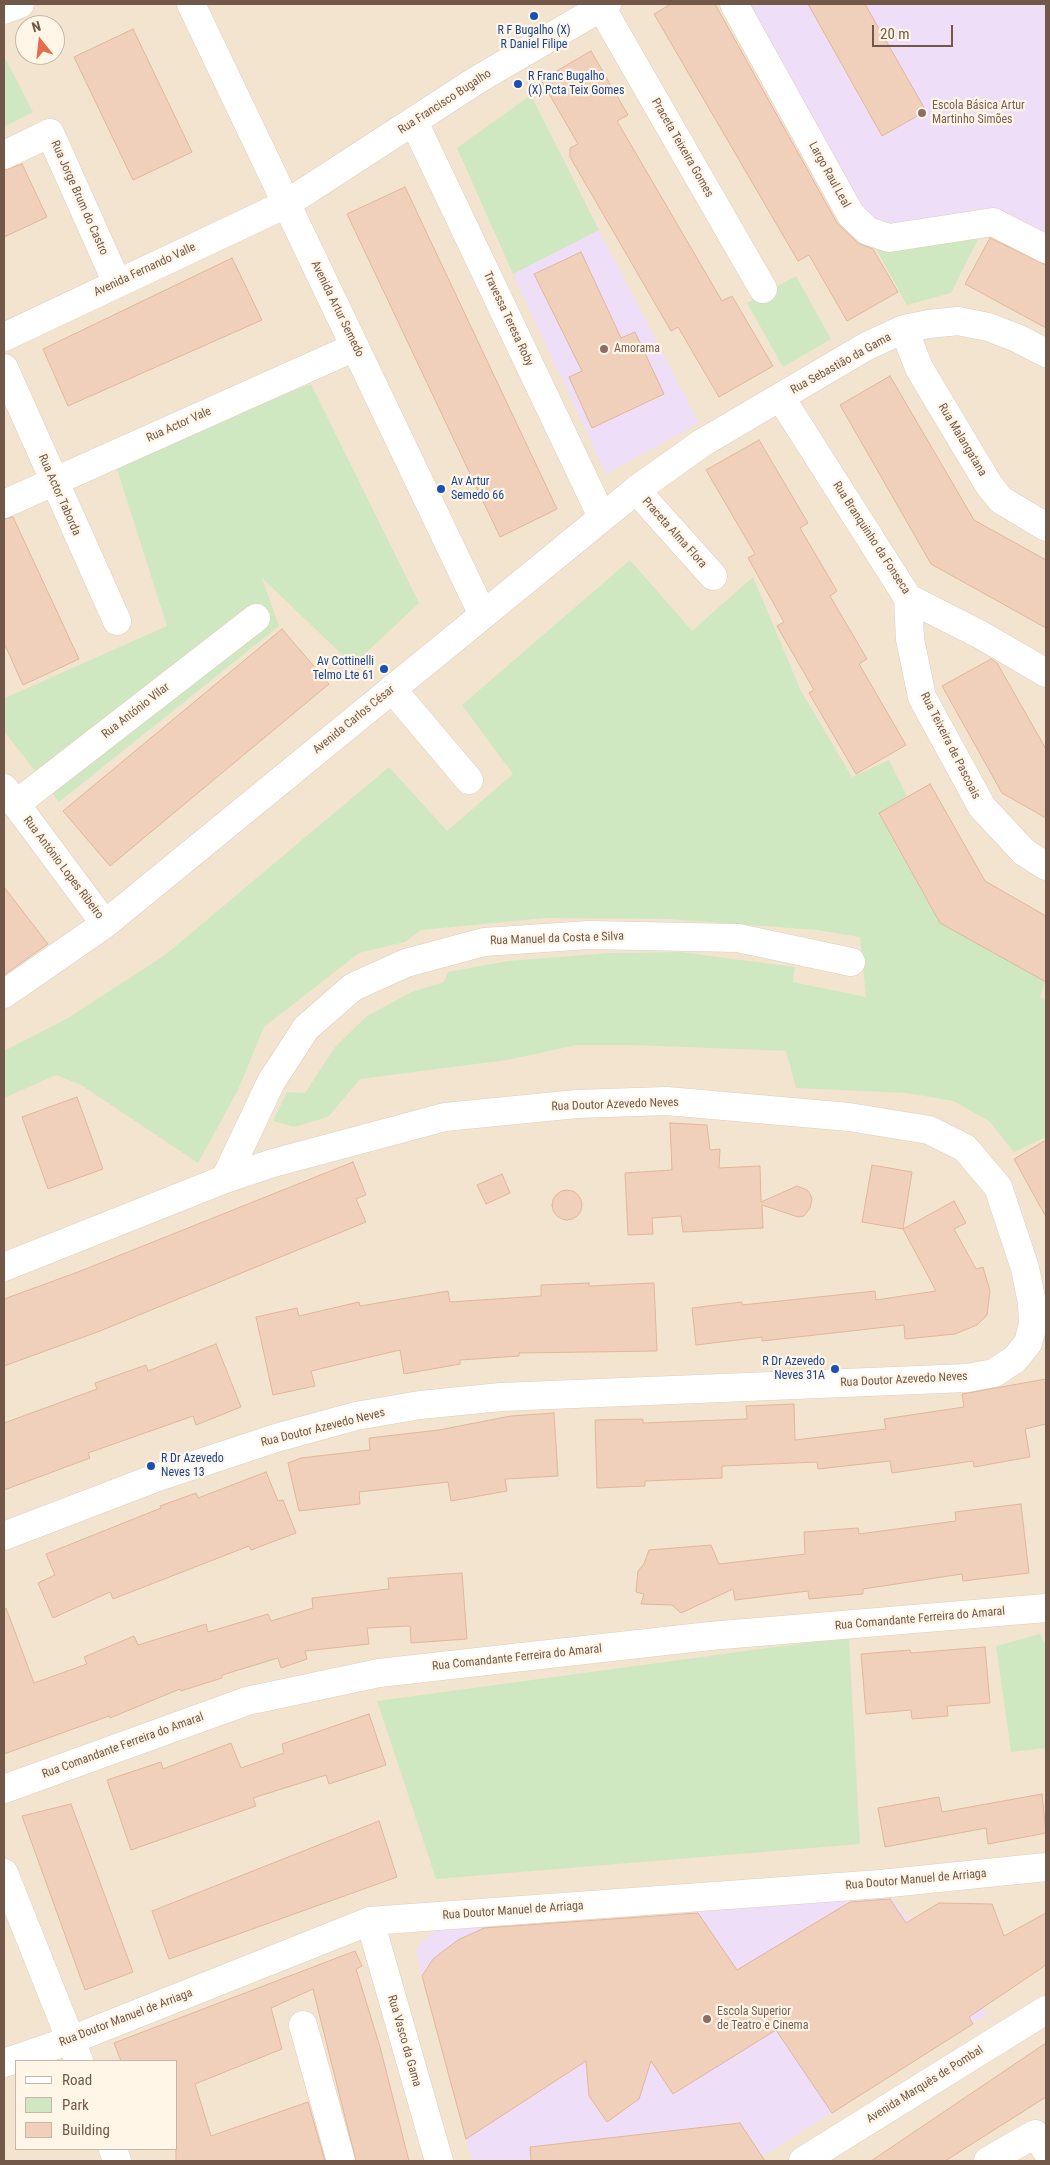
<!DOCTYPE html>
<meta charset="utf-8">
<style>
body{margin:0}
#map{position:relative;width:1050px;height:2165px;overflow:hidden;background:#fbf2e1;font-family:"Roboto Condensed",sans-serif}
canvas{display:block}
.frame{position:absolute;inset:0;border:5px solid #725849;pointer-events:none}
.legend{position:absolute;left:15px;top:2060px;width:162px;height:90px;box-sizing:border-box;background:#fff6e7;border:1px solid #c7b7a8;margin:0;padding:6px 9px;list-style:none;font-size:15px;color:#725849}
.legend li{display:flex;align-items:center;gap:10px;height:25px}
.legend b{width:25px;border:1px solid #c7b7a8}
.north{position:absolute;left:15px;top:15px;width:50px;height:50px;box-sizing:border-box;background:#fff6e7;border:1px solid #c7b7a8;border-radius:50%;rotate:344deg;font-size:14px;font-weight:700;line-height:20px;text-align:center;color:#725849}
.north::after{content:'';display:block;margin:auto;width:18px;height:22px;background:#e36e49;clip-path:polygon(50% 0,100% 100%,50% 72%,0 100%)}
.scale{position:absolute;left:872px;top:25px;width:81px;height:22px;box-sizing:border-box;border:2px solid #725849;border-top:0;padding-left:6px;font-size:15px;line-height:18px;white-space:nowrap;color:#725849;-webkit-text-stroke:4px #fff6e7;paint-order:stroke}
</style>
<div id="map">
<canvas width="1050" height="2165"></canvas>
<div class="frame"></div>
<ul class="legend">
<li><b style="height:6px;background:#fff"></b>Road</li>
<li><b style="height:14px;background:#d0e8c1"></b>Park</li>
<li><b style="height:14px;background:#f0d0ba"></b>Building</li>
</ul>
<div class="north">N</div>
<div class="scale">20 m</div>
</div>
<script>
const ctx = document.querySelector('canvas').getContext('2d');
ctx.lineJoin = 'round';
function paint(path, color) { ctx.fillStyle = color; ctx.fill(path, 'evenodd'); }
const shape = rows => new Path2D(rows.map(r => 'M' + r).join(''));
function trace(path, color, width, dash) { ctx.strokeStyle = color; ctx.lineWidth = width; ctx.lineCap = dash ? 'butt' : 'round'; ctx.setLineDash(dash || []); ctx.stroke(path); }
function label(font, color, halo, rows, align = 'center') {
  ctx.font = font + ' "Roboto Condensed",sans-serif'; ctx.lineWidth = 4.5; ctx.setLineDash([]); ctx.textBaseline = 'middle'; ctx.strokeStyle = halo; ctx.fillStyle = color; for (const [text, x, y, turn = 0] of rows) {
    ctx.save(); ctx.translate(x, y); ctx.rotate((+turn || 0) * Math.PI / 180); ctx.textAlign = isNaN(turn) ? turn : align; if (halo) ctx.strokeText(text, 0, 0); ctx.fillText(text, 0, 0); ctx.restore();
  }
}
paint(shape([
 [4,4,1046,4,1046,2161,4,2161],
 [25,25,55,25,55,55,25,55],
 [16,2061,176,2061,176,2149,16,2149]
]), '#f3e4d0');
paint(shape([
 [734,4,1046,4,1046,249,993,222,868,231],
 [599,230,699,423,606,474,513,274],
 [880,1884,988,2014,755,2161,472,2161,416,1953,420,1943,430,1935,440,1928,570,1923,720,1910]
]), '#efdef7');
paint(shape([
 [4,56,33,112,4,127],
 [531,95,599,230,513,274,457,148],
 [979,237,951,293,907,305,875,247],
 [796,276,831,339,783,367,747,303],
 [311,384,419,603,353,665,262,578,279,626,59,802,4,731,5,698,167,626,115,463],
 [630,560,692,631,753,577,801,691,852,777,889,760,907,796,880,813,1045,981,1040,997,1046,1000,1046,1137,1014,1152,989,1121,953,1101,907,1093,796,1088,786,1051,631,1045,577,1045,507,1060,360,1079,328,1117,294,1127,273,1121,287,1092,305,1093,335,1047,367,1016,412,992,444,982,448,972,508,961,610,953,680,952,795,967,793,982,866,997,860,937,817,930,668,919,546,918,421,930,405,942,359,953,264,1027,238,1090,198,1163,81,1085,56,1075,4,1098,4,1051,68,1018,165,955,389,767,447,831,513,774,462,705],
 [1040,1634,1046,1646,1046,1748,1011,1752,996,1646],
 [849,1637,860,1844,436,1879,377,1701]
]), '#d0e8c1');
const building = shape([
 [671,4,715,4,837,223,858,243,873,249,898,292,847,321,809,255,798,261,654,14,671,4],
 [808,4,865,4,926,111,882,136,808,4],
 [133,29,192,152,133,180,74,57,133,29],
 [591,51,628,115,617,121,722,301,732,296,773,366,719,397,678,327,671,331,570,157,570,148,578,144,541,80,591,51],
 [22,164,47,217,4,237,4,170,22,164],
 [405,187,557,509,500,537,347,214,405,187],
 [990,238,1046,265,1046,328,965,284,990,238],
 [581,252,621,338,635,332,664,394,592,428,569,377,582,371,534,274,581,252],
 [232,258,262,320,68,406,43,349,232,258],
 [890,376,974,520,1046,560,1046,628,931,564,840,405,890,376],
 [759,440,808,523,800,528,837,591,830,596,867,659,859,664,906,745,856,774,809,693,814,690,777,626,784,622,748,558,755,554,706,470,759,440],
 [13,517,79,659,23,685,4,643,4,519,13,517],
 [282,629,329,684,110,866,63,811,282,629],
 [991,659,997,663,1046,749,1046,818,1002,793,942,686,991,659],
 [930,784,985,881,1046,916,1046,982,940,923,879,813,930,784],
 [4,887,48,944,4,975,4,887],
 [77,1097,103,1169,48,1189,22,1117,77,1097],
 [670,1123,707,1125,710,1150,720,1149,719,1168,760,1166,761,1202,797,1186,807,1190,810,1194,812,1199,810,1208,804,1216,798,1217,762,1205,763,1228,683,1232,681,1216,652,1218,653,1234,628,1235,625,1173,672,1170,670,1123],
 [1046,1140,1046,1217,1014,1159,1046,1140],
 [353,1162,366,1195,356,1199,366,1222,100,1331,4,1366,4,1299,78,1272,353,1162],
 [872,1165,912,1172,903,1229,862,1222,872,1165],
 [502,1174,510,1193,486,1204,477,1185,502,1174],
 '552 1205a15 15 0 1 1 30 0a15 15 0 1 1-30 0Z',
 [954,1201,966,1223,954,1229,976,1269,983,1267,990,1291,987,1315,977,1325,955,1334,905,1339,904,1325,762,1341,762,1337,696,1345,692,1308,742,1302,742,1305,875,1291,876,1300,936,1291,903,1229,954,1201],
 [589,1283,589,1286,654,1283,657,1351,519,1353,519,1356,460,1360,460,1364,404,1374,400,1350,311,1371,315,1386,273,1395,256,1317,297,1308,299,1316,359,1302,360,1306,448,1291,450,1302,541,1296,541,1285,589,1283],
 [216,1344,241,1407,196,1425,193,1416,88,1453,90,1458,4,1490,4,1423,97,1389,95,1383,146,1365,148,1371,216,1344],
 [1046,1379,1046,1424,1025,1429,1030,1457,974,1467,973,1461,892,1473,890,1461,818,1469,817,1462,722,1466,722,1478,645,1481,645,1486,597,1488,595,1420,643,1419,643,1423,747,1419,746,1406,794,1404,795,1440,886,1429,884,1419,964,1407,962,1394,1046,1379],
 [554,1413,558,1476,505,1479,507,1491,451,1501,448,1482,359,1492,360,1504,299,1511,288,1463,301,1458,370,1450,369,1438,439,1430,511,1416,554,1413],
 [266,1472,278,1501,283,1500,296,1533,251,1550,249,1546,113,1599,110,1592,53,1618,38,1583,55,1575,46,1554,161,1508,160,1506,196,1493,198,1498,266,1472],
 [1021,1504,1029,1573,963,1581,962,1574,863,1589,863,1594,809,1599,808,1591,735,1600,733,1589,681,1613,672,1605,641,1604,644,1594,636,1592,638,1571,644,1564,649,1550,711,1545,719,1564,805,1554,804,1532,858,1528,859,1534,956,1521,955,1512,1021,1504],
 [462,1573,467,1639,411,1643,410,1626,367,1628,369,1644,305,1651,307,1659,281,1668,278,1658,222,1675,222,1678,181,1691,180,1689,110,1718,109,1716,4,1754,4,1609,6,1608,34,1683,87,1664,84,1657,134,1636,138,1645,206,1624,208,1632,268,1614,271,1621,313,1608,312,1598,389,1589,388,1578,462,1573],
 [985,1647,990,1703,947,1706,948,1716,912,1719,911,1710,866,1714,861,1654,910,1650,911,1653,985,1647],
 [369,1714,386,1765,329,1784,326,1775,253,1798,256,1806,131,1850,107,1780,161,1762,163,1769,231,1743,241,1768,284,1753,282,1744,369,1714],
 [1042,1794,1046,1833,988,1844,986,1828,885,1847,878,1808,939,1797,942,1812,1042,1794],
 [71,1804,133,1972,85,1990,22,1816,71,1804],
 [379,1821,397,1877,169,1959,152,1911,379,1821],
 [890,1899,906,1923,939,1903,992,1904,1004,1936,1046,1913,1046,1965,969,2017,973,2024,832,2113,776,2030,673,2094,651,2061,639,2099,607,2122,589,2096,586,2061,466,2139,422,1976,433,1959,458,1940,484,1928,698,1913,737,1970,850,1902,890,1899],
 [355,1951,362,1966,356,1969,380,2047,409,2161,356,2161,313,1989,271,2008,282,2049,195,2084,211,2136,308,2102,325,2161,176,2161,176,2061,121,2061,114,2043,355,1951],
 [1046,2043,1046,2097,945,2161,871,2161,1046,2043],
 [740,2123,765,2161,531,2161,530,2147,740,2123]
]);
paint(building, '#f0d0ba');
trace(building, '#e2b79b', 1);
const minor = shape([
 [191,4,483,615],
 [734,4,851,215,868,231,889,238,993,222,1046,249],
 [601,7,763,289],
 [4,10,20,4],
 [414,122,602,517],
 [4,155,50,133,117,283],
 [904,329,919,368,989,485,1001,500,1046,527],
 [4,337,286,204,477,80,607,4],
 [4,368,117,621],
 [781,398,908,598,981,635,1046,673],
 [636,490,713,576],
 [4,504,355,347],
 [908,598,910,639,922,697,982,807,1024,852,1046,866],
 [392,689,469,780],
 [4,788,105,924],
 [16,804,256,618],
 [4,994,105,924,636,490,702,443,867,346,904,329,929,324,958,321,988,327,1017,338,1046,353],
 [225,1179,271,1082,306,1028,353,987,406,963,484,942,589,935,738,938,851,962],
 [4,1267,225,1179,273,1163,445,1117,577,1104,667,1101,849,1117,929,1130,965,1148,998,1187,1025,1268,1032,1303,1033,1324,1028,1343,1015,1359,994,1373,967,1378,501,1397,420,1405,356,1416,276,1438,158,1477,4,1536],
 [4,1789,247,1701,379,1673,710,1636,1046,1608],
 [4,1873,79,2061],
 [370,1921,439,2161],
 [303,2025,341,2161],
 [4,2063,71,2040,370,1921,880,1884,1046,1867],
 [113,2149,117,2161],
 [803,2161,1046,2010],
 [988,2161,1035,2134,1046,2150]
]);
trace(minor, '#dfcebe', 29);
trace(minor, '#fff', 28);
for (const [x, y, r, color] of [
 [534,16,5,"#1a4fb4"],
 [518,84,5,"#1a4fb4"],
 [922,113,5,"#8d6e63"],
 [604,349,5,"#8d6e63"],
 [441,489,5,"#1a4fb4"],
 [384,669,5,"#1a4fb4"],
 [835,1369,5,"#1a4fb4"],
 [151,1466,5,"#1a4fb4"],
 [707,2019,5,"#8d6e63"]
]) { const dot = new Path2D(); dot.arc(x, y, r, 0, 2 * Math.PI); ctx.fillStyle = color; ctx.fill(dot); trace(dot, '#fff6e7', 2); }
label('12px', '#164399', '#fff6e7', [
 ["R F Bugalho (X)",534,31,"center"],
 ["R Daniel Filipe",534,45,"center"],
 ["R Franc Bugalho",528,77],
 ["(X) Pcta Teix Gomes",528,91],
 ["Av Artur",451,482],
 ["Semedo 66",451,496],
 ["Av Cottinelli",374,662,"right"],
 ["Telmo Lte 61",374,676,"right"],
 ["R Dr Azevedo",825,1362,"right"],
 ["Neves 31A",825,1376,"right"],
 ["R Dr Azevedo",161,1459],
 ["Neves 13",161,1473]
], 'left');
label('12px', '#725849', '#fff6e7', [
 ["Rua Francisco Bugalho",445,102,-33],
 ["Praceta Teixeira Gomes",682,148,60],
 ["Largo Raul Leal",829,175,61],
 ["Rua Jorge Brum do Castro",79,198,66],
 ["Avenida Fernando Valle",145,270,-25],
 ["Avenida Artur Semedo",337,309,64],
 ["Travessa Teresa Roby",508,319,65],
 ["Rua Sebastião da Gama",841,364,-29],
 ["Rua Actor Vale",179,425,-24],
 ["Rua Malangatana",962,440,59],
 ["Rua Actor Taborda",59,495,66],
 ["Praceta Alma Flora",674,533,48],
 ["Rua Branquinho da Fonseca",871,538,57],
 ["Rua António Vilar",136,711,-38],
 ["Avenida Carlos César",354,720,-39],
 ["Rua Teixeira de Pascoais",950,746,63],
 ["Rua António Lopes Ribeiro",63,868,53],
 ["Rua Manuel da Costa e Silva",557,939,-2],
 ["Rua Doutor Azevedo Neves",615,1105,-2],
 ["Rua Doutor Azevedo Neves",904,1380,-3],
 ["Rua Doutor Azevedo Neves",323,1428,-14],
 ["Rua Comandante Ferreira do Amaral",920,1619,-5],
 ["Rua Comandante Ferreira do Amaral",517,1658,-6],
 ["Rua Comandante Ferreira do Amaral",123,1746,-20],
 ["Rua Doutor Manuel de Arriaga",916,1880,-5],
 ["Rua Doutor Manuel de Arriaga",513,1911,-4],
 ["Rua Doutor Manuel de Arriaga",126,2018,-21],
 ["Rua Vasco da Gama",404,2041,74],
 ["Avenida Marquês de Pombal",925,2085,-32]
]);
label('12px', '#785e54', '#fff6e7', [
 ["Escola Básica Artur",932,106],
 ["Martinho Simões",932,120],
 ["Amorama",614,349],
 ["Escola Superior",717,2012],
 ["de Teatro e Cinema",717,2026]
], 'left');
</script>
